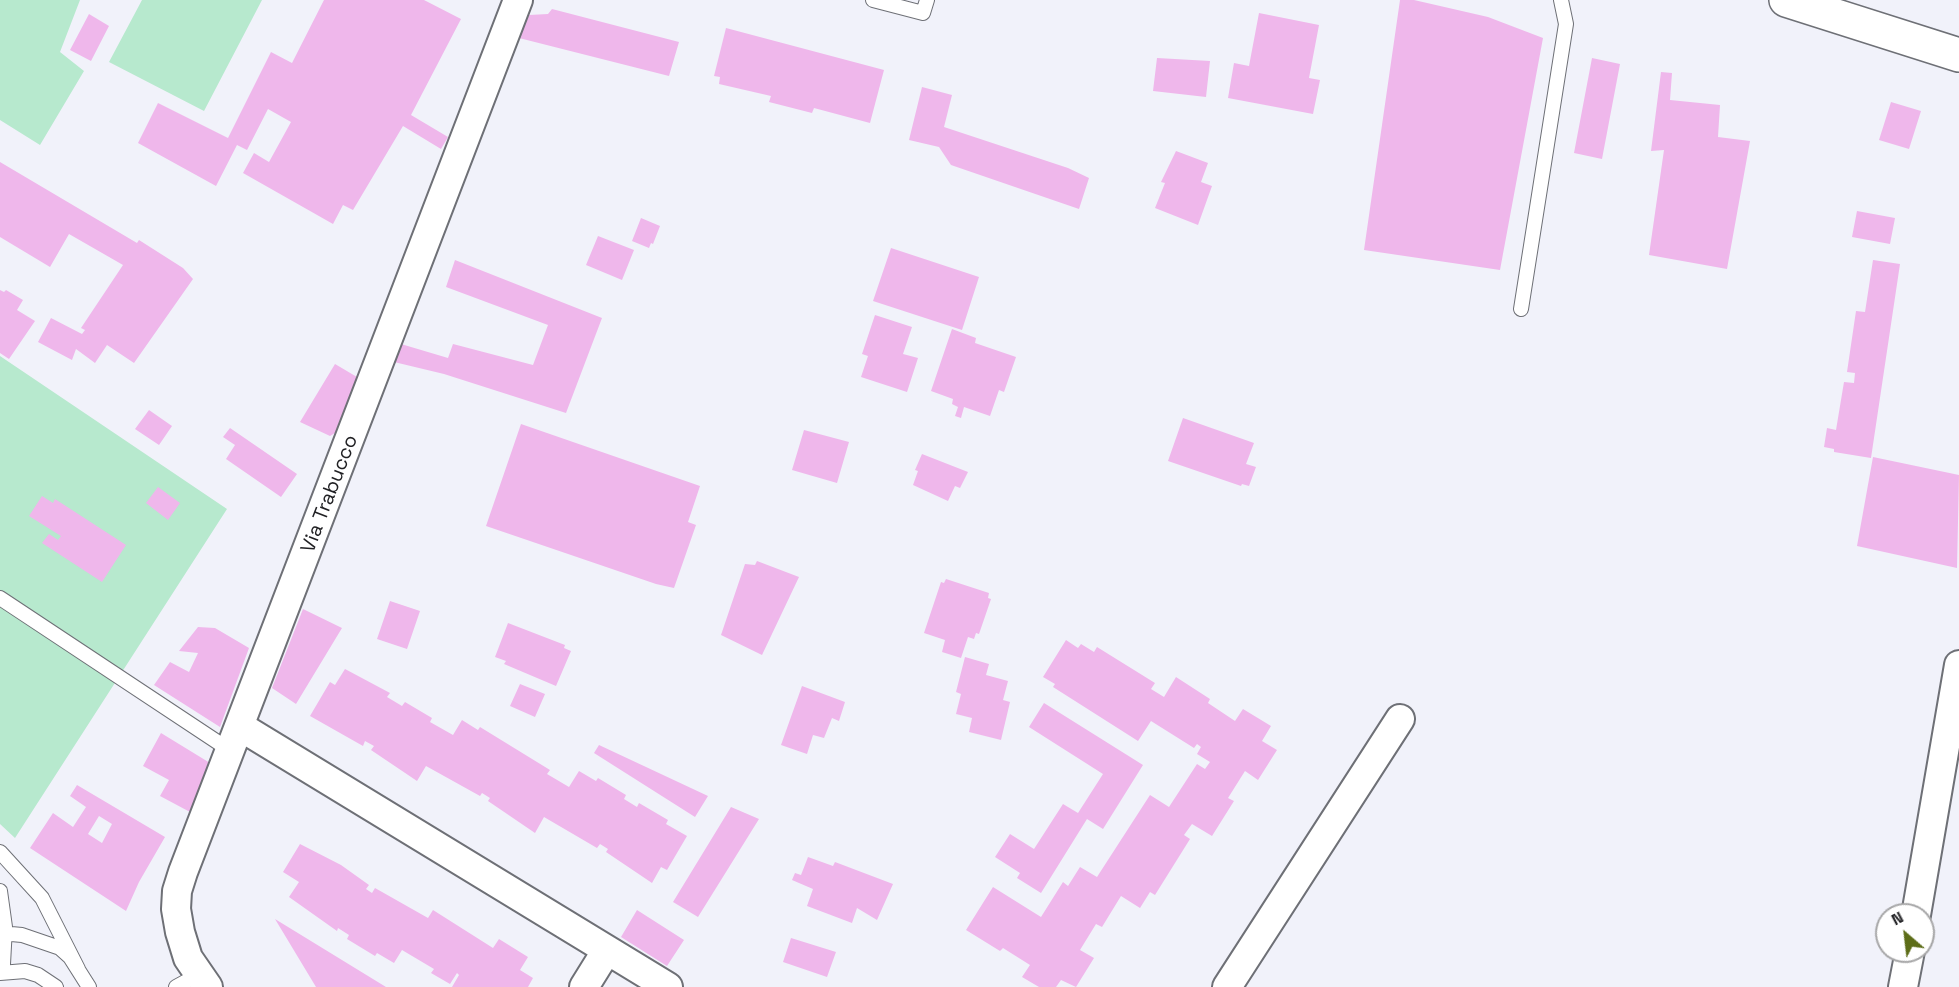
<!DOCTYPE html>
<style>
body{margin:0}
#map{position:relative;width:1959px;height:987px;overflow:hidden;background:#f1f2fa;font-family:"Space Grotesk",sans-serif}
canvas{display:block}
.north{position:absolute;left:1875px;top:903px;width:60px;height:60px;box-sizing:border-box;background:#fff;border:2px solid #a6a6a7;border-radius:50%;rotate:332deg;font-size:16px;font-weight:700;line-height:24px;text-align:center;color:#212124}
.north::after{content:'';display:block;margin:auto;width:21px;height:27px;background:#5d6d18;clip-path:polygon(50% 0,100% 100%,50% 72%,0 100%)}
</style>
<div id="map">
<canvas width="1959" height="987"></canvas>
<div class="north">N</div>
</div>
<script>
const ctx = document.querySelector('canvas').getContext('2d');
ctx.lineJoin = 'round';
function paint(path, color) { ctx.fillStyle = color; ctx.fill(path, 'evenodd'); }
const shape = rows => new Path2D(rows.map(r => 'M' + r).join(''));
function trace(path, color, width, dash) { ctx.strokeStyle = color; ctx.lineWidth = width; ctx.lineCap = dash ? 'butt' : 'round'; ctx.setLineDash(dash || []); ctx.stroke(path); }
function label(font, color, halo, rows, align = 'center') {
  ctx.font = font + ' "Space Grotesk",sans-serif'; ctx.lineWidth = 5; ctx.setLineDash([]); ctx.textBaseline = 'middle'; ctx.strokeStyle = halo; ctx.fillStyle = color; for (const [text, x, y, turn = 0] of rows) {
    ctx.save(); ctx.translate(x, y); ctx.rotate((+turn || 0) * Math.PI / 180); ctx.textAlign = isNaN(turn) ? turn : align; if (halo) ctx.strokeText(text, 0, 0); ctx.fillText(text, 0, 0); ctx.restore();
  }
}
paint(shape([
 [0,0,80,0,60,52,84,71,40,145,0,120],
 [142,0,262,0,204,111,109,62],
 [0,356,227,509,15,838,0,824]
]), '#b7e9ce');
paint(shape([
 [324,0,424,0,461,19,411,115,448,137,441,149,403,126,353,210,343,205,333,224,243,173,254,153,269,162,291,122,268,109,247,150,237,145,216,186,138,143,158,103,228,138,271,52,292,63],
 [1400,0,1414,0,1488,17,1543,38,1500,270,1364,250],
 [552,9,679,42,669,76,519,38,529,15,548,14],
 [1259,13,1319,25,1309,78,1320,80,1313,114,1228,98,1234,63,1249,66],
 [89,14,109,26,91,61,70,50],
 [726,28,884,70,870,123,814,108,812,113,769,102,771,96,719,84,720,77,714,76],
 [1157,58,1210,61,1206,97,1153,91],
 [1592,58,1620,64,1602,159,1574,153],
 [1661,72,1672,73,1670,100,1720,105,1718,137,1750,141,1727,269,1649,255,1664,150,1651,151],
 [922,87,952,95,944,127,1068,168,1089,178,1079,209,951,165,939,147,909,140],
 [1891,102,1921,111,1909,149,1879,140],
 [1176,151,1208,163,1201,182,1212,186,1198,225,1155,208,1165,183,1161,182],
 [0,162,137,243,139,240,183,268,193,279,134,363,107,345,95,363,76,349,72,360,38,342,51,318,82,334,85,330,81,328,123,265,69,234,50,267,0,237],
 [1857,211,1895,218,1890,244,1852,237],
 [641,218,660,226,653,244,651,243,649,248,632,241],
 [598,236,634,250,622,280,586,265],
 [891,248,979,277,962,330,873,301],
 [455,260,602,318,566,413,444,374,394,362,401,344,448,358,453,344,533,365,548,325,446,287],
 [1873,260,1900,264,1871,458,1834,452,1834,449,1824,447,1827,428,1836,430,1844,382,1854,383,1855,373,1847,372,1856,311,1865,312],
 [0,290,4,292,6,290,23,300,17,310,35,321,9,359,0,353],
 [875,315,912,327,903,354,918,358,907,392,861,377,868,356,862,354],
 [952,329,976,338,975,343,1016,357,1004,392,999,390,990,416,964,407,961,418,955,416,958,407,952,404,953,399,931,391],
 [335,364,357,377,335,433,330,436,300,422],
 [149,410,172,426,159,445,135,429],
 [1183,418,1254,443,1246,464,1256,467,1249,486,1242,484,1241,486,1168,461],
 [521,424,700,486,688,522,696,525,674,588,656,584,486,526],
 [230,428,297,474,281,497,226,459,235,445,223,437],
 [804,430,849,442,837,483,792,470],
 [922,454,968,472,960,488,955,486,948,501,913,485,918,471,915,470],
 [1873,457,1959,475,1957,568,1857,546],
 [158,487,180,503,168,520,146,503],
 [42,496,53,503,55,499,126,545,102,582,42,543,49,534,58,540,61,536,29,516],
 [757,561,799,577,762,655,721,635,745,564,755,565],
 [946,579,989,593,988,598,991,599,979,634,976,633,974,639,968,637,961,658,942,652,945,640,924,633,941,582,944,583],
 [390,601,420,611,407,649,377,639],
 [303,609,342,628,296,704,272,688],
 [508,623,565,645,564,648,571,651,556,686,504,664,506,661,495,657],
 [198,627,215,628,249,648,220,727,154,685,170,662,189,672,198,653,179,651],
 [1066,640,1078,648,1081,644,1094,652,1097,647,1155,683,1151,689,1164,697,1176,677,1210,699,1208,703,1235,721,1243,709,1271,726,1262,741,1277,750,1258,780,1245,771,1228,798,1234,801,1212,836,1192,824,1184,835,1190,839,1155,895,1150,892,1140,908,1121,896,1102,927,1096,924,1080,950,1094,958,1076,987,1061,980,1056,987,1039,987,1022,977,1030,965,1003,948,1000,951,966,930,993,887,1041,917,1063,882,1068,886,1080,867,1097,877,1150,795,1169,807,1197,764,1205,769,1210,762,1197,754,1201,747,1197,744,1194,748,1151,721,1138,741,1053,687,1055,684,1043,677],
 [965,657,989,664,986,675,1008,681,1003,700,1010,702,1001,740,969,732,972,718,956,714,961,694,956,692],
 [345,669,390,693,387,697,402,706,405,702,432,718,430,722,453,735,462,720,478,730,480,727,550,770,547,774,569,787,579,771,596,781,598,778,626,795,624,799,637,807,639,803,668,820,666,824,687,836,667,870,661,867,652,883,606,852,608,849,600,844,597,848,544,817,535,833,488,801,490,798,482,793,480,796,426,766,417,781,371,750,374,746,365,741,363,746,310,716,330,682,335,685],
 [520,684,545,694,535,717,510,706],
 [802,686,845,702,839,721,832,718,824,738,813,735,807,754,781,745],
 [1044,703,1143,765,1103,829,1087,819,1041,893,1017,878,1020,873,995,857,1010,834,1034,849,1063,804,1078,813,1103,774,1029,727],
 [161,733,210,763,190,812,160,796,169,780,143,766],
 [599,745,708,796,695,817,594,753],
 [77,785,165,837,139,882,126,911,30,848,53,813,73,827,86,807,70,796],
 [99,816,112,824,102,843,88,834],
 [731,807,759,819,698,917,673,902],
 [300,844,341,865,369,885,366,889,372,893,375,888,428,918,433,910,493,948,499,939,528,957,520,970,533,978,528,987,452,987,459,975,457,973,450,984,431,973,434,969,402,950,394,963,377,953,375,956,347,939,349,935,338,928,337,931,289,897,299,882,283,872],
 [808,857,833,866,835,862,893,884,877,920,857,908,852,923,807,906,813,889,792,880,795,873,801,875],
 [637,910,684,940,667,966,621,937],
 [275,919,386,987,316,987],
 [791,938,836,952,827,977,783,962]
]), '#efb7eb');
const lane = shape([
 [873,0,923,13,927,0],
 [1521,309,1566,24,1561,0],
 [0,598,231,751],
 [0,852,42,898,78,969],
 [0,891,5,927,3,964,0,970],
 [0,933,22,935,60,948,70,957,89,987],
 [0,973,25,971,38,975,56,987],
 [176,987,198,975]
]);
const street = shape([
 [241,727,668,987],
 [1916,915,1959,665],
 [208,987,188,958,180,932,176,909,177,891,183,872,518,0],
 [584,987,607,950],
 [1227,987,1400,719],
 [1903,987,1910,951]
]);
const secondary = shape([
 [1786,0,1959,55]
]);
trace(lane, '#6e7076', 16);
trace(street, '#6e7076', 32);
trace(secondary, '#6e7076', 36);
trace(lane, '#fff', 14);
trace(street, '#fff', 28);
trace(secondary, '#fff', 33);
label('20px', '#212124', '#fff', [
 ["Via Trabucco",330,494,-69]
]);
</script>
